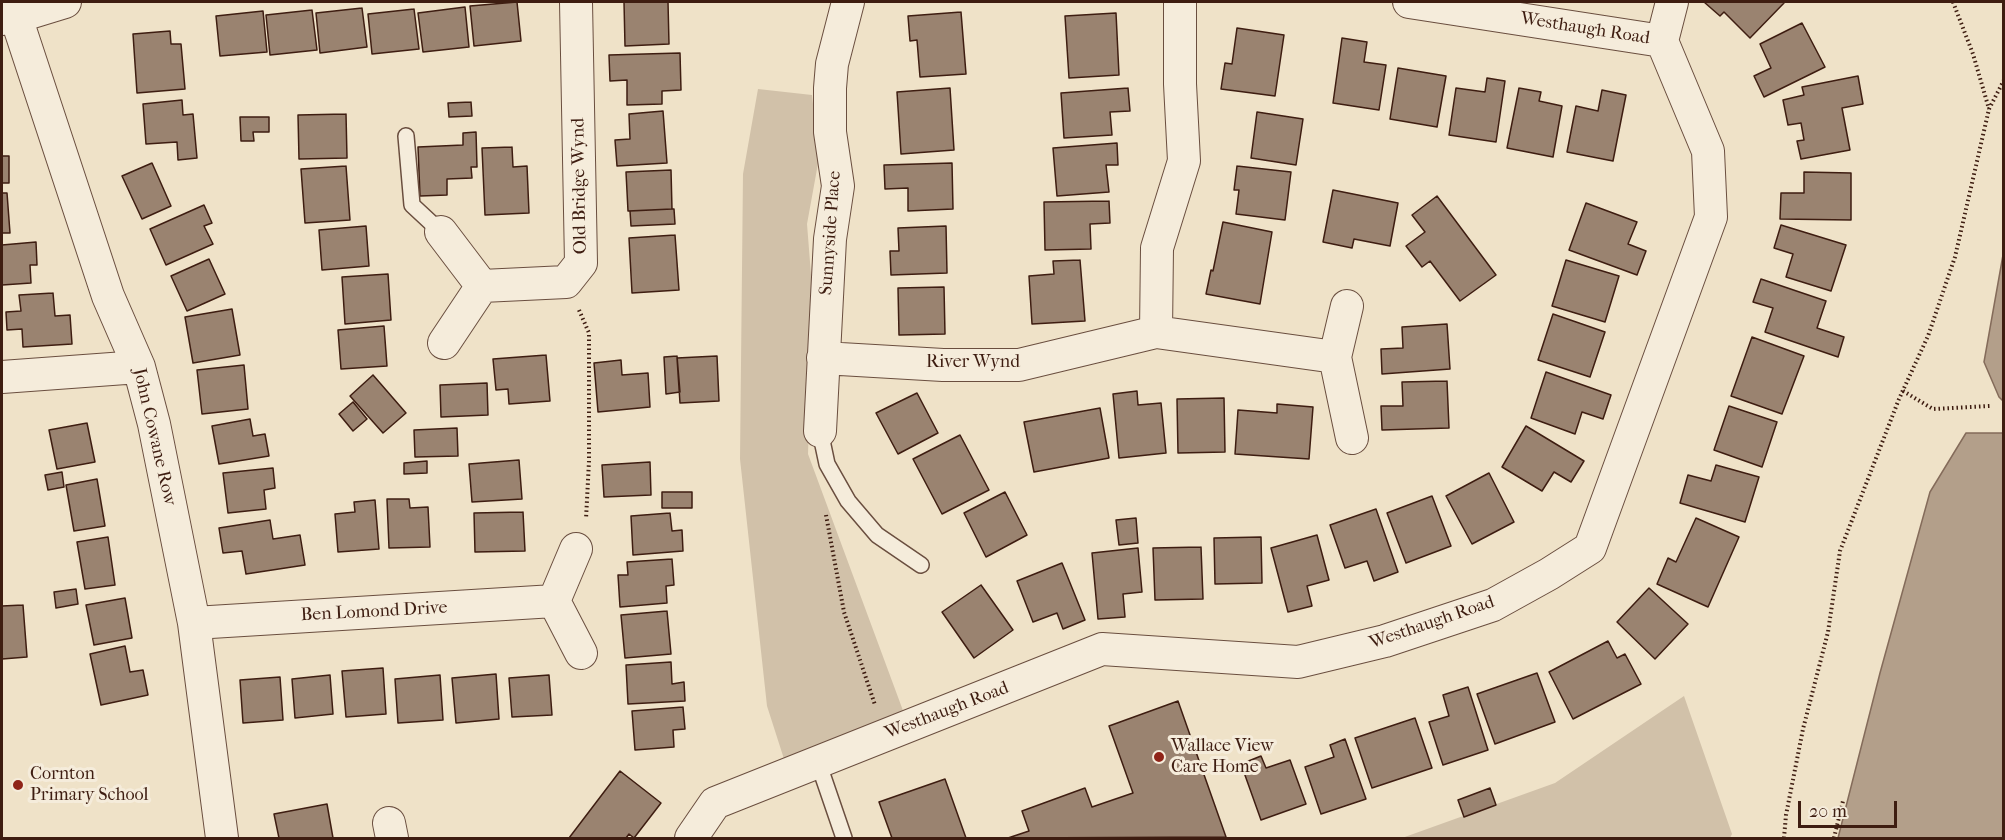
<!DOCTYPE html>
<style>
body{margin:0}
#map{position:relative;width:2005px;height:840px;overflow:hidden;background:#efe2c8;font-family:"IM FELL French Canon",serif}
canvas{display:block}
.frame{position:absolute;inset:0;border:3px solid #3e1d11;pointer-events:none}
.scale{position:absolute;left:1798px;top:801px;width:99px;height:27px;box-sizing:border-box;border:3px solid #3e1d11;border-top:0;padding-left:8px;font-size:18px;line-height:21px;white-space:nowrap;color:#3e1d11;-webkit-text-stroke:4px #f5ecdb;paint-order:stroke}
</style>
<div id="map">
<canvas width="2005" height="840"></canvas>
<div class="frame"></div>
<div class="scale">20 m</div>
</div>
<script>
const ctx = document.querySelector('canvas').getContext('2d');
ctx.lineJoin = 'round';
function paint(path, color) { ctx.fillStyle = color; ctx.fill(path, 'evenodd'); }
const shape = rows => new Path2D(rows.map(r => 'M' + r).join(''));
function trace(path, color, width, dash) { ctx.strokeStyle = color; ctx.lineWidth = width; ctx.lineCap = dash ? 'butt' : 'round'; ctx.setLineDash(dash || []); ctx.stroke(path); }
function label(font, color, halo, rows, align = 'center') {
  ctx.font = font + ' "IM FELL French Canon",serif'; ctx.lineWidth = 6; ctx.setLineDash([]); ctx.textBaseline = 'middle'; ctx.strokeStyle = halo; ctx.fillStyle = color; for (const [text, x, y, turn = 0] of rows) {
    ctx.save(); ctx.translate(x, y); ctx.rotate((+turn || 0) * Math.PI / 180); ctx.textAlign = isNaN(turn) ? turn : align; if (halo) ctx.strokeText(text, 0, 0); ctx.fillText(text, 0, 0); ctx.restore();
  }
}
paint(shape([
 [758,89,812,95,819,158,807,224,813,300,808,454,905,716,784,759,767,706,740,459,743,174],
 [1684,696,1732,834,1730,838,1402,838,1555,783]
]), '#d1c1a9');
const water = shape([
 [2003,255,2004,401,2003,401,1999,397,1984,362,2003,255],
 [1966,433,2003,433,2003,838,1838,838,1880,673,1930,492,1966,433]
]);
paint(water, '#b39f8a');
trace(water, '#846b5a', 1.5);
const building = shape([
 [517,2,521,41,474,46,470,6,517,2],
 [624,2,668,2,669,44,625,46,624,2],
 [1704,2,1783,2,1784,3,1750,38,1724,12,1720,16,1704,2],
 [465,7,469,47,423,52,418,13,465,7],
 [362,8,367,47,320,53,316,13,362,8],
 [414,9,419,49,372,54,368,14,414,9],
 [312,10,317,50,270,55,266,15,312,10],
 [263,11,267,52,220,56,216,16,263,11],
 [961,12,966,74,920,77,917,40,910,41,908,16,961,12],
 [1116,13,1119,75,1069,78,1065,16,1116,13],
 [1802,23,1825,67,1764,97,1754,76,1771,68,1760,44,1802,23],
 [1237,28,1284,35,1275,96,1221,89,1225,63,1232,64,1237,28],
 [170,31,171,44,181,44,185,89,137,93,133,34,170,31],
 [1342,38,1367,42,1364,62,1386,65,1379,110,1333,103,1342,38],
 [680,53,681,90,662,91,662,104,627,105,627,80,610,81,609,55,680,53],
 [1398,68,1446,76,1437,127,1390,119,1398,68],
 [1858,76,1863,104,1842,108,1850,150,1801,159,1797,141,1804,140,1801,123,1788,125,1783,100,1804,95,1802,87,1858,76],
 [1487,78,1505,81,1496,142,1449,135,1456,88,1485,92,1487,78],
 [950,88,954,150,901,154,897,92,950,88],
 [1128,88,1130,111,1110,112,1112,135,1064,138,1061,93,1128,88],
 [1519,88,1541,92,1539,101,1562,106,1553,157,1507,148,1519,88],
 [1602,90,1626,95,1613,161,1567,152,1576,106,1598,111,1602,90],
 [182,100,183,115,193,114,197,158,178,160,177,142,146,144,143,104,182,100],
 [471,102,472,116,449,117,448,103,471,102],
 [663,111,667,163,617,166,615,140,630,139,629,114,663,111],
 [1257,112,1303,119,1296,165,1251,158,1257,112],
 [346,114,347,158,299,159,298,115,346,114],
 [240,117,269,117,269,132,253,132,254,141,241,141,240,117],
 [476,132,477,167,471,167,472,178,447,179,447,195,420,196,418,147,463,145,463,133,476,132],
 [1117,143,1118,165,1106,165,1109,192,1057,196,1053,148,1117,143],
 [512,147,513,167,527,166,529,213,485,215,482,148,512,147],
 [2,156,9,156,9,183,2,183,2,156],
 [152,163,171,206,142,219,122,176,152,163],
 [952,163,953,209,908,211,908,188,885,189,884,165,952,163],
 [346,166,350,220,305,223,301,169,346,166],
 [1237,166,1291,172,1285,220,1236,214,1239,190,1234,190,1237,166],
 [671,170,672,209,628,211,626,172,671,170],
 [1804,172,1851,173,1851,220,1780,219,1781,193,1804,193,1804,172],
 [1333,190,1398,203,1390,246,1354,239,1352,248,1323,242,1333,190],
 [2,193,7,193,10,233,2,233,2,193],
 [1437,196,1496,275,1460,301,1430,261,1422,267,1406,246,1425,232,1412,215,1437,196],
 [1109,201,1110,223,1090,224,1091,249,1045,250,1044,202,1109,201],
 [1586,203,1637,222,1628,244,1646,251,1637,275,1569,250,1586,203],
 [204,205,212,223,204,226,213,244,166,265,150,229,204,205],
 [672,209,674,209,675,224,631,226,630,211,672,209],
 [1223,222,1272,232,1260,304,1206,294,1211,270,1213,271,1223,222],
 [1781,225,1846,245,1831,291,1786,277,1793,254,1774,248,1781,225],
 [366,226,369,266,322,270,319,230,366,226],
 [946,226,947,273,891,275,890,251,899,251,898,228,946,226],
 [675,235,679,290,632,293,629,238,675,235],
 [36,242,37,265,30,265,31,283,2,285,2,245,36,242],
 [209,259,225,294,187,311,171,276,209,259],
 [1080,260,1085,321,1032,324,1029,276,1054,274,1053,261,1080,260],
 [1566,260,1619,276,1605,322,1552,306,1566,260],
 [388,274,391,320,345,324,342,277,388,274],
 [1761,279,1826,301,1817,328,1844,337,1838,357,1765,332,1773,308,1753,302,1761,279],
 [944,287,945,334,899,335,898,288,944,287],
 [53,293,55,316,70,315,72,344,23,347,22,329,7,330,6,312,21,311,19,295,53,293],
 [232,309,240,355,193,363,185,317,232,309],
 [1553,314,1605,332,1590,377,1538,360,1553,314],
 [1447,324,1450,369,1382,374,1381,349,1403,348,1402,327,1447,324],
 [384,326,387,366,341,369,338,330,384,326],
 [1752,337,1804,356,1782,414,1731,396,1752,337],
 [546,355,550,401,509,404,508,389,496,390,493,359,546,355],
 [677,356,680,392,666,394,664,357,677,356],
 [717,356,719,401,680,403,677,358,717,356],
 [621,360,622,375,648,373,650,407,598,412,594,363,621,360],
 [244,365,248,409,202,414,197,370,244,365],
 [1546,372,1611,395,1603,419,1582,412,1575,434,1531,418,1546,372],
 [373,375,406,413,383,433,350,396,373,375],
 [1447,381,1449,428,1382,430,1381,406,1403,406,1402,382,1447,381],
 [487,383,488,415,441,417,440,385,487,383],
 [1137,391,1138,405,1161,403,1166,453,1119,458,1113,394,1137,391],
 [917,393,938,433,898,454,876,413,917,393],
 [1224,398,1225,452,1178,453,1177,399,1224,398],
 [353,402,367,419,353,431,339,414,353,402],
 [1277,404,1313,407,1309,459,1235,454,1238,410,1277,413,1277,404],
 [1729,406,1777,422,1762,467,1714,450,1729,406],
 [1100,408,1109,458,1034,472,1024,422,1100,408],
 [250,419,253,436,265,434,269,456,219,464,212,426,250,419],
 [87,423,95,462,57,469,49,430,87,423],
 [1526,426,1584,461,1571,482,1554,472,1542,491,1502,467,1526,426],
 [457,428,458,456,415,457,414,430,457,428],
 [960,435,989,490,942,514,913,459,960,435],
 [519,460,522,499,472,502,469,464,519,460],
 [427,461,427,473,404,474,404,463,427,461],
 [650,462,651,495,604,497,602,465,650,462],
 [1716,465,1759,477,1745,522,1680,503,1688,475,1711,481,1716,465],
 [273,468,275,488,264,490,266,509,228,513,223,473,273,468],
 [62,472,64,487,48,490,45,475,62,472],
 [1489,473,1514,522,1472,544,1446,496,1489,473],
 [97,479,105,526,74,531,66,485,97,479],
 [662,492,692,492,692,508,662,508,662,492],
 [1005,492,1027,535,986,557,964,513,1005,492],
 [1432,496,1451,546,1406,563,1387,513,1432,496],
 [387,499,409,499,410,508,428,507,430,547,389,548,387,499],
 [375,500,379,549,338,552,335,514,355,512,354,502,375,500],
 [1376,509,1398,572,1374,581,1367,561,1345,568,1330,525,1376,509],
 [523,512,525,551,475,552,474,513,523,512],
 [670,513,672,531,682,530,683,551,633,555,631,516,670,513],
 [1136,518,1138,543,1119,545,1116,520,1136,518],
 [1696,518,1739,537,1708,607,1657,584,1668,558,1676,562,1696,518],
 [270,520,273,539,300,535,305,565,246,574,242,551,223,553,219,528,270,520],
 [1317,535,1329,580,1307,586,1312,606,1288,612,1271,548,1317,535],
 [108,537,115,585,85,589,77,542,108,537],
 [1261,537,1262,583,1215,584,1214,538,1261,537],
 [1201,547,1203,599,1155,600,1153,548,1201,547],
 [1138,548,1142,592,1123,594,1125,617,1098,619,1092,553,1138,548],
 [672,559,674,585,666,586,667,603,620,607,618,575,628,575,627,562,672,559],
 [1062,563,1085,620,1063,629,1057,613,1033,622,1017,581,1062,563],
 [981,585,1013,630,974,658,942,612,981,585],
 [1649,588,1688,624,1655,659,1617,622,1649,588],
 [76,589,78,604,56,608,54,592,76,589],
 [125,598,132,638,94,645,86,605,125,598],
 [23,605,27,657,2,659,2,606,23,605],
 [667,611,671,654,625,658,621,615,667,611],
 [1608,641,1617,658,1625,654,1641,684,1573,719,1549,672,1608,641],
 [125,646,130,672,143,670,148,695,101,705,90,654,125,646],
 [671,662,672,684,684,682,685,701,628,704,626,665,671,662],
 [383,668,386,714,346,717,342,671,383,668],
 [1537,673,1555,722,1495,744,1477,694,1537,673],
 [496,674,499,719,456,723,452,678,496,674],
 [330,675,333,714,295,718,292,679,330,675],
 [440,675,443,720,398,723,395,679,440,675],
 [549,675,552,715,512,717,509,678,549,675],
 [280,677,283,720,243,723,240,680,280,677],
 [1468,687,1488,750,1443,765,1429,722,1449,716,1443,695,1468,687],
 [1178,701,1226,837,1008,838,1029,831,1022,811,1085,788,1092,807,1133,793,1109,726,1178,701],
 [683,707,685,729,673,730,674,747,635,750,632,711,683,707],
 [1415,718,1432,768,1372,788,1355,738,1415,718],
 [1345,739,1366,799,1321,814,1305,767,1334,757,1330,745,1345,739],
 [1261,756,1266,768,1290,760,1306,804,1261,820,1241,764,1261,756],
 [620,771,661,803,634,838,629,834,626,838,569,838,620,771],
 [945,779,966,838,892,838,879,802,945,779],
 [1490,788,1496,805,1464,817,1458,800,1490,788],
 [327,804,333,838,279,838,274,814,327,804]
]);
paint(building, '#9a8370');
trace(building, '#3e1d11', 1.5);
const lane = shape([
 [406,136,412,205,441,232],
 [820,431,827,464,848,501,877,535,921,565],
 [818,762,844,838]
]);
const street = shape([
 [14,2,16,17,108,296,139,367,154,424,194,623,222,838],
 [1409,2,1662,41],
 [2,19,16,17,65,2],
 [1662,41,1672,2],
 [441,232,482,286,566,282,581,263,576,2],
 [1347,306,1335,357,1352,438],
 [1156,332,1157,248,1184,161,1180,84,1180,2],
 [444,343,482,286],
 [823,358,943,365,1019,365,1156,332,1335,357],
 [2,377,139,367],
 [820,431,830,239,838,186,830,132,830,88,832,64,848,2],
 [576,549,554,601,581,653],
 [194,623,554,601],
 [389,823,392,838],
 [691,838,715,803,1102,649,1298,662,1385,641,1493,605,1549,574,1590,548,1711,217,1708,151,1662,41]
]);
trace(lane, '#6a4e3f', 18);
trace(street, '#6a4e3f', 34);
trace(shape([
 [1953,2,1973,54,1989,109],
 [579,310,589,333,589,461,586,519],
 [1903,391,1933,409,1990,406],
 [826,515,844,612,875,705],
 [1784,838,1786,815,1803,729,1828,632,1840,551,1899,399,1928,336,1955,257,1989,109,2004,80],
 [1834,838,1843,801]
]), '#3e1d11', 4, [1.5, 3]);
trace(lane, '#f5ecdb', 15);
trace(street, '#f5ecdb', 32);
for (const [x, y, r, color] of [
 [1159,757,6,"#8f2418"],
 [18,785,6,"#8f2418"]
]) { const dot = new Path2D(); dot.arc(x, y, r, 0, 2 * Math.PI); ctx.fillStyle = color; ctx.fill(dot); trace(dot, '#f5ecdb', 2); }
label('18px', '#3e1d11', '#f5ecdb', [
 ["Westhaugh Road",1585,29,9],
 ["Old Bridge Wynd",580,186,-91],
 ["Sunnyside Place",831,233,-86],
 ["River Wynd",973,363],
 ["John Cowane Row",154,437,77],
 ["Ben Lomond Drive",374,612,-3],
 ["Westhaugh Road",1432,623,-19],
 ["Westhaugh Road",947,711,-21]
]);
label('18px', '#3e1d11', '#f5ecdb', [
 ["Wallace View",1171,747],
 ["Care Home",1171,768],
 ["Cornton",30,775],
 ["Primary School",30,796]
], 'left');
</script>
